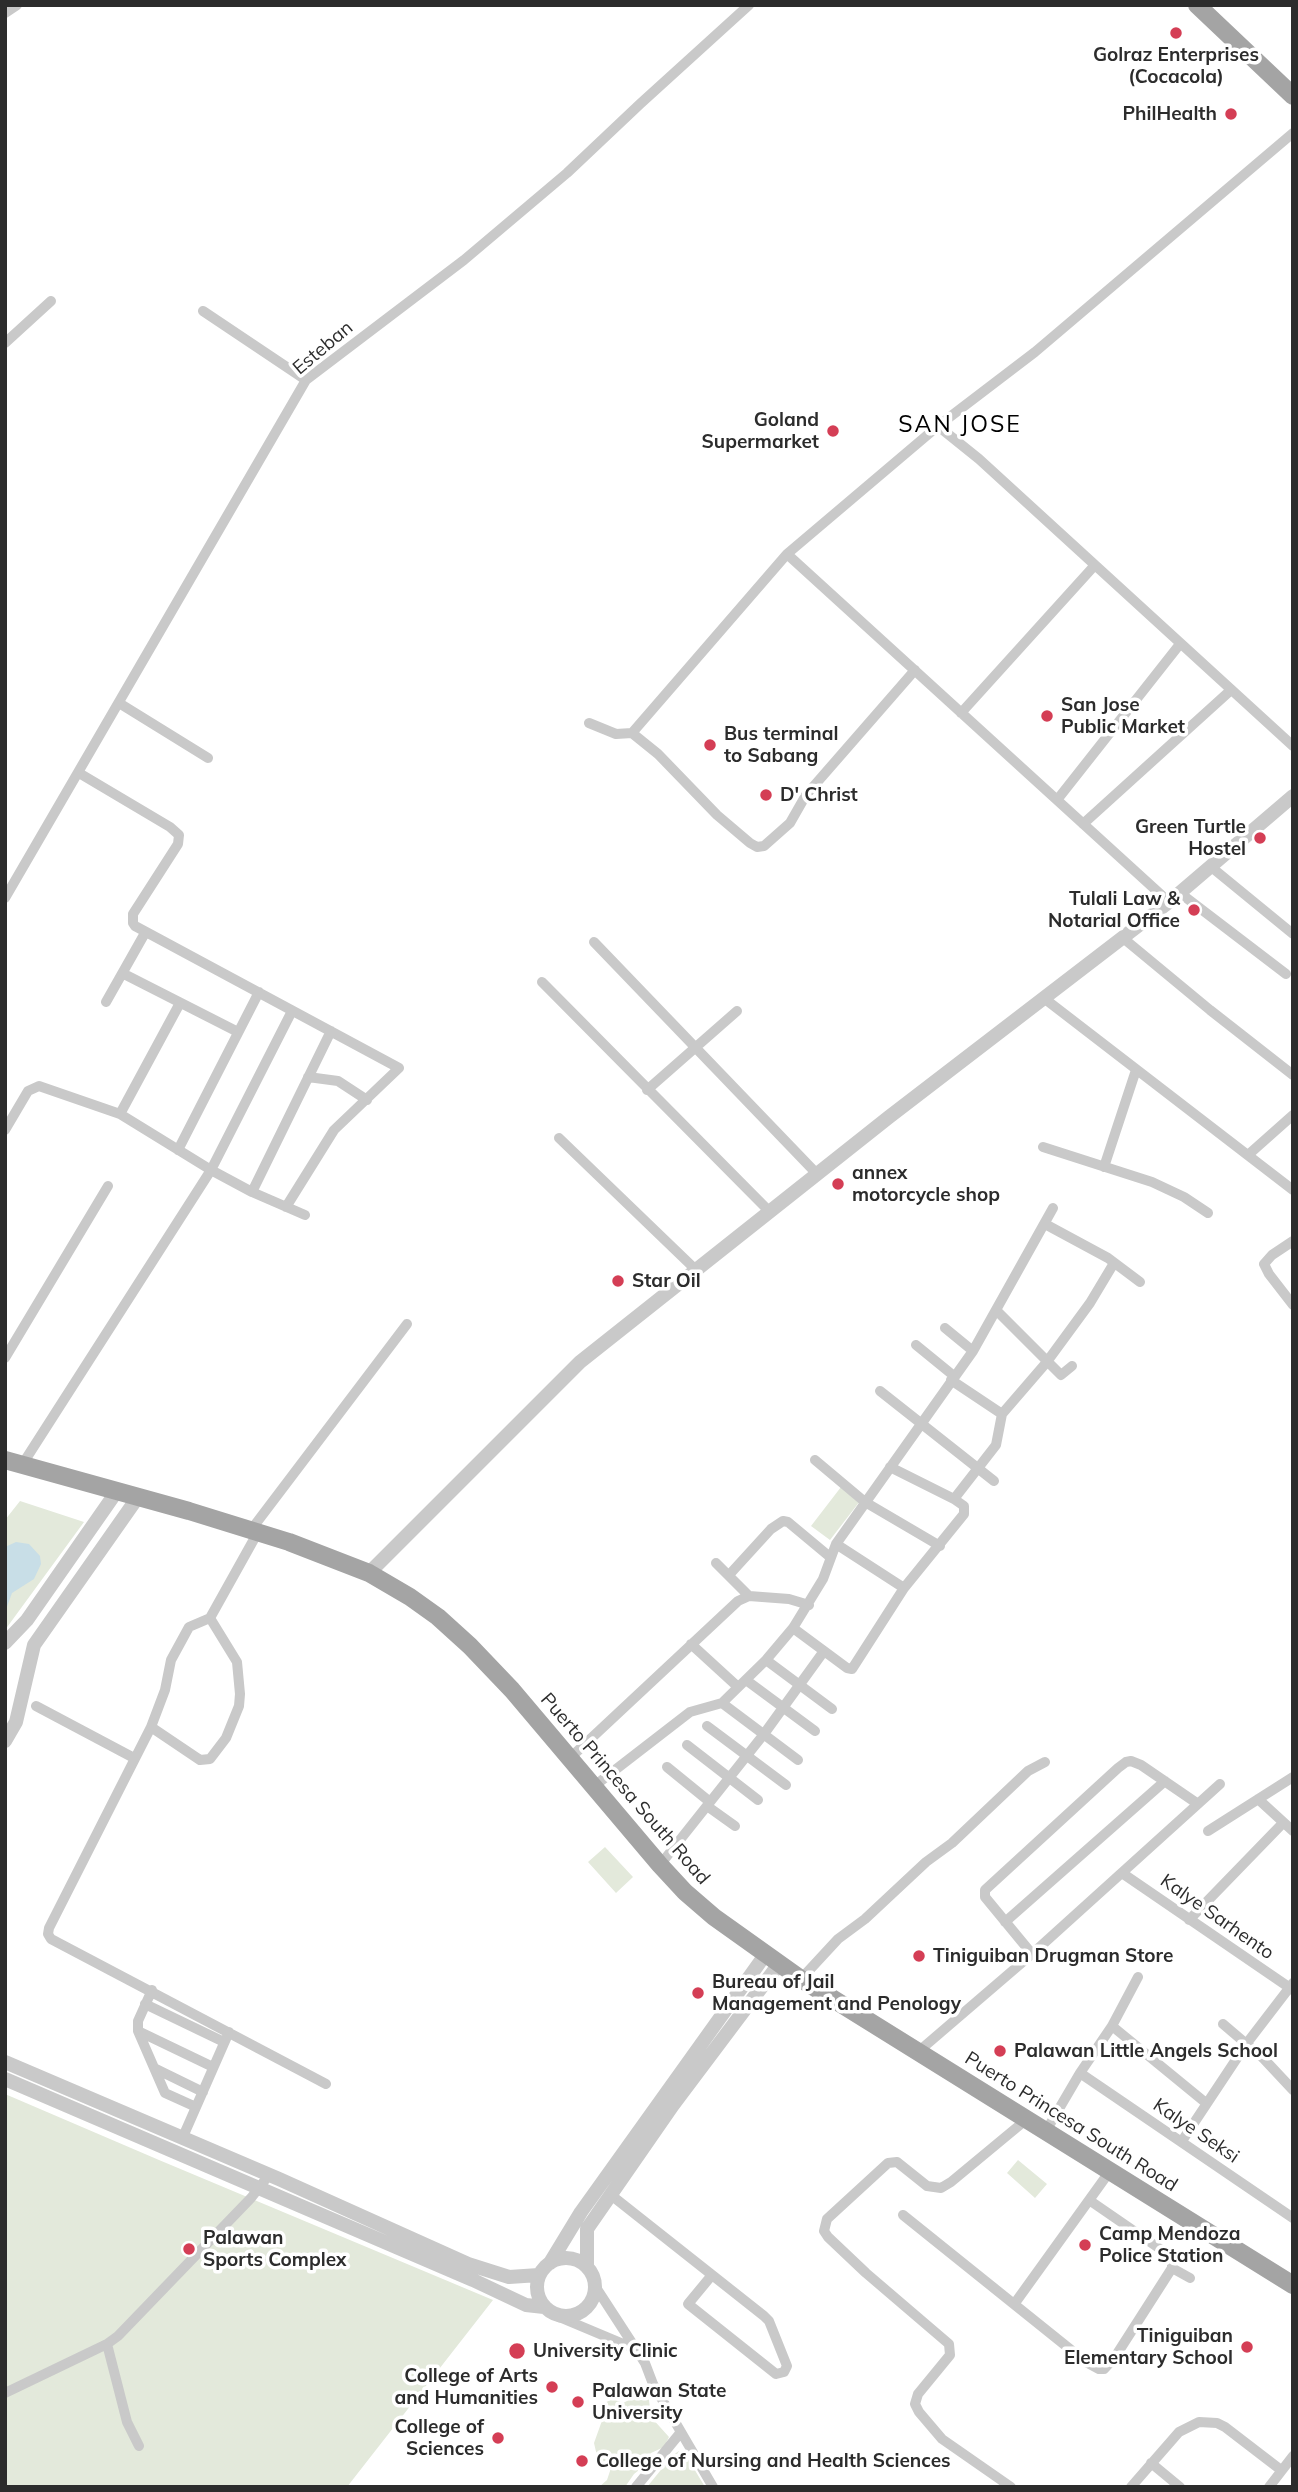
<!DOCTYPE html>
<style>
body{margin:0}
#map{position:relative;width:1298px;height:2492px;overflow:hidden;background:#fff;font-family:Mulish,sans-serif}
canvas{display:block}
.frame{position:absolute;inset:0;border:7px solid #2c2c2c;pointer-events:none}
</style>
<div id="map">
<canvas width="1298" height="2492"></canvas>
<div class="frame"></div>
</div>
<script>
const ctx = document.querySelector('canvas').getContext('2d');
ctx.lineJoin = 'round';
function paint(path, color) { ctx.fillStyle = color; ctx.fill(path, 'evenodd'); }
const shape = rows => new Path2D(rows.map(r => 'M' + r).join(''));
function trace(path, color, width, dash) { ctx.strokeStyle = color; ctx.lineWidth = width; ctx.lineCap = dash ? 'butt' : 'round'; ctx.setLineDash(dash || []); ctx.stroke(path); }
function label(font, color, halo, rows, align = 'center') {
  ctx.font = font + ' Mulish,sans-serif'; ctx.lineWidth = 7; ctx.setLineDash([]); ctx.textBaseline = 'middle'; ctx.strokeStyle = halo; ctx.fillStyle = color; for (const [text, x, y, turn = 0] of rows) {
    ctx.save(); ctx.translate(x, y); ctx.rotate((+turn || 0) * Math.PI / 180); ctx.textAlign = isNaN(turn) ? turn : align; if (halo) ctx.strokeText(text, 0, 0); ctx.fillText(text, 0, 0); ctx.restore();
  }
}
paint(shape([
 [841,1487,860,1501,830,1540,811,1526],
 [20,1501,84,1522,5,1630,5,1520],
 [605,1847,633,1877,616,1893,588,1862],
 [5,2094,159,2160,493,2300,347,2487,5,2487],
 [1018,2160,1047,2184,1035,2198,1007,2173],
 [641,2394,649,2400,651,2417,669,2437,664,2447,651,2453,648,2463,634,2474,625,2487,599,2487,607,2480,611,2468,604,2466,597,2456,594,2443,604,2415,604,2403,613,2399,623,2403],
 [679,2451,684,2452,705,2487,647,2487,673,2455]
]), '#e3e9db');
paint(shape([
 [16,1542,29,1544,40,1556,41,1564,34,1579,12,1593,5,1612,5,1547]
]), '#c8dee7');
trace(shape([
 [5,13,17,5],
 [203,311,306,380],
 [5,343,51,301],
 [938,426,979,459,1293,746],
 [787,554,1169,902],
 [915,670,806,795,790,823,764,846,757,847,750,843,717,815,658,754,632,733,787,554,938,426,1035,352,1293,133],
 [119,703,208,758],
 [961,713,1095,565],
 [589,723,616,734,632,733],
 [79,773,170,827,179,835,178,844,133,914,133,923,135,926,399,1068,334,1130,286,1207],
 [1057,800,1180,644],
 [1083,824,1231,690],
 [1210,866,1293,934],
 [1180,893,1286,974],
 [5,898,306,380,464,260,567,173,640,104,749,5],
 [1123,938,1210,1010,1293,1075],
 [594,942,817,1174],
 [124,974,238,1032],
 [542,982,769,1211],
 [1045,999,1293,1190],
 [106,1002,145,933],
 [308,1077,338,1081,367,1100],
 [647,1090,737,1011],
 [120,1114,180,1003],
 [5,1130,28,1091,39,1086,120,1114,211,1170,252,1192,305,1215],
 [559,1138,695,1269],
 [1043,1147,1152,1182,1184,1197,1208,1213],
 [178,1150,259,992],
 [1248,1155,1293,1115],
 [1104,1167,1136,1070],
 [252,1192,331,1031],
 [1045,1224,1108,1258,1140,1282],
 [1293,1241,1272,1255,1264,1264,1269,1274,1293,1305],
 [997,1311,1061,1375,1072,1366],
 [945,1328,973,1351],
 [916,1345,954,1376],
 [5,1358,108,1186],
 [951,1380,1002,1414],
 [880,1391,994,1481],
 [815,1460,865,1502,940,1546],
 [22,1465,211,1170,292,1011],
 [954,1499,996,1445,1002,1414,1046,1363,1090,1303,1114,1263],
 [251,1530,407,1324],
 [836,1544,904,1588],
 [716,1563,749,1596],
 [729,1575,771,1529,783,1521,788,1522,830,1557],
 [210,1618,189,1627,171,1660,165,1690,151,1727,49,1928,48,1934,51,1939,326,2084],
 [793,1628,847,1668,852,1669,904,1588,964,1514,964,1506,954,1499,890,1467],
 [691,1644,738,1687],
 [766,1660,832,1709],
 [746,1680,815,1731],
 [722,1703,798,1760],
 [36,1706,134,1758],
 [707,1726,786,1785],
 [151,1727,200,1760,210,1759,226,1738,239,1706,240,1694,237,1662,210,1618,258,1532],
 [687,1745,758,1800],
 [569,1759,738,1601,749,1596,789,1599,809,1605],
 [667,1767,710,1802],
 [593,1787,690,1712,722,1703,766,1660,793,1628,823,1579,836,1544,973,1351,1053,1208],
 [1258,1799,1293,1831],
 [707,1806,735,1826],
 [1208,1831,1293,1777],
 [660,1865,764,1734,824,1651],
 [1122,1873,1293,1990],
 [1189,1920,1283,1823],
 [1005,1922,1165,1781],
 [1032,1954,985,1897,985,1890,1118,1768,1126,1762,1131,1761,1141,1765,1198,1804],
 [801,1979,838,1939,865,1919,926,1862,952,1843,1028,1771,1045,1762],
 [152,1990,138,2021,138,2031,165,2093,196,2107],
 [145,2004,224,2042],
 [1223,2024,1264,2059,1293,2090],
 [1112,2026,1206,2103],
 [138,2031,213,2067],
 [919,2051,1032,1954,1220,1784],
 [156,2069,203,2092],
 [1080,2073,1293,2218],
 [1046,2131,1080,2073,1112,2026,1138,1977],
 [182,2139,229,2032],
 [1182,2141,1247,2043,1293,1983],
 [611,2195,764,2316,769,2321,787,2366,784,2372,776,2374,688,2304,712,2275],
 [1089,2200,1166,2253,1172,2261,1172,2268,1190,2278],
 [903,2215,1086,2362,1099,2369,1104,2369,1115,2357,1172,2268],
 [595,2286,645,2363,653,2384,713,2487],
 [1015,2303,1110,2171],
 [552,2314,633,2348],
 [107,2344,127,2422,139,2446],
 [5,2393,107,2344,118,2336,251,2198,269,2175],
 [1151,2463,1180,2487],
 [636,2487,681,2432],
 [1011,2487,942,2439,919,2412,915,2404,918,2394,950,2355,949,2344,866,2273,828,2237,824,2231,827,2219,888,2163,897,2162,927,2186,941,2188,951,2182,1027,2119],
 [1131,2487,1179,2432,1199,2422,1217,2423,1225,2427,1281,2470],
 [1269,2487,1293,2456]
]), '#c9c9c9', 10);
trace(shape([
 [369,1573,580,1362,889,1117,1169,902,1293,796],
 [5,1643,27,1620,117,1491],
 [5,1741,16,1722,34,1645,138,1497],
 [5,2062,279,2179,468,2264,509,2277,539,2275],
 [5,2079,473,2280,526,2305,544,2307],
 '537 2287a29 29 0 1 1 58 0a29 29 0 1 1-58 0Z',
 [550,2263,581,2212,765,1955],
 [587,2267,587,2229,673,2105,779,1964]
]), '#c9c9c9', 14);
trace(shape([
 [1197,5,1293,96],
 [5,1460,189,1511,289,1542,369,1573,410,1597,438,1617,470,1646,512,1690,660,1865,685,1892,714,1917,801,1979,1293,2285]
]), '#a4a4a4', 18);
for (const [x, y, r, color] of [
 [1176,33,7,"#d43e55"],
 [1231,114,7,"#d43e55"],
 [833,431,7,"#d43e55"],
 [1047,716,7,"#d43e55"],
 [710,745,7,"#d43e55"],
 [766,795,7,"#d43e55"],
 [1260,838,7,"#d43e55"],
 [1194,910,7,"#d43e55"],
 [838,1184,7,"#d43e55"],
 [618,1281,7,"#d43e55"],
 [919,1956,7,"#d43e55"],
 [698,1993,7,"#d43e55"],
 [1000,2051,7,"#d43e55"],
 [1085,2245,7,"#d43e55"],
 [189,2249,7,"#d43e55"],
 [1247,2347,7,"#d43e55"],
 [517,2351,9,"#d43e55"],
 [552,2387,7,"#d43e55"],
 [578,2402,7,"#d43e55"],
 [498,2438,7,"#d43e55"],
 [582,2461,7,"#d43e55"]
]) { const dot = new Path2D(); dot.arc(x, y, r, 0, 2 * Math.PI); ctx.fillStyle = color; ctx.fill(dot); trace(dot, '#fff', 2.5); }
label('bold 19px', '#2c2c2c', '#fff', [
 ["Golraz Enterprises",1176,55,"center"],
 ["(Cocacola)",1176,77,"center"],
 ["PhilHealth",1217,114,"right"],
 ["Goland",819,420,"right"],
 ["Supermarket",819,442,"right"],
 ["San Jose",1061,705],
 ["Public Market",1061,727],
 ["Bus terminal",724,734],
 ["to Sabang",724,756],
 ["D' Christ",780,795],
 ["Green Turtle",1246,827,"right"],
 ["Hostel",1246,849,"right"],
 ["Tulali Law &",1180,899,"right"],
 ["Notarial Office",1180,921,"right"],
 ["annex",852,1173],
 ["motorcycle shop",852,1195],
 ["Star Oil",632,1281],
 ["Tiniguiban Drugman Store",933,1956],
 ["Bureau of Jail",712,1982],
 ["Management and Penology",712,2004],
 ["Palawan Little Angels School",1014,2051],
 ["Camp Mendoza",1099,2234],
 ["Police Station",1099,2256],
 ["Palawan",203,2238],
 ["Sports Complex",203,2260],
 ["Tiniguiban",1233,2336,"right"],
 ["Elementary School",1233,2358,"right"],
 ["University Clinic",533,2351],
 ["College of Arts",538,2376,"right"],
 ["and Humanities",538,2398,"right"],
 ["Palawan State",592,2391],
 ["University",592,2413],
 ["College of",484,2427,"right"],
 ["Sciences",484,2449,"right"],
 ["College of Nursing and Health Sciences",596,2461]
], 'left');
label('19px', '#2c2c2c', '#fff', [
 ["Esteban",323,348,-40],
 ["Puerto Princesa South Road",625,1789,49],
 ["Kalye Sarhento",1217,1917,35],
 ["Puerto Princesa South Road",1071,2122,32],
 ["Kalye Seksi",1196,2131,34]
]);
ctx.letterSpacing = '2px';
label('23px', '#000', '#fff', [
 ["SAN JOSE",960,425]
]);
ctx.letterSpacing = '0px';
</script>
